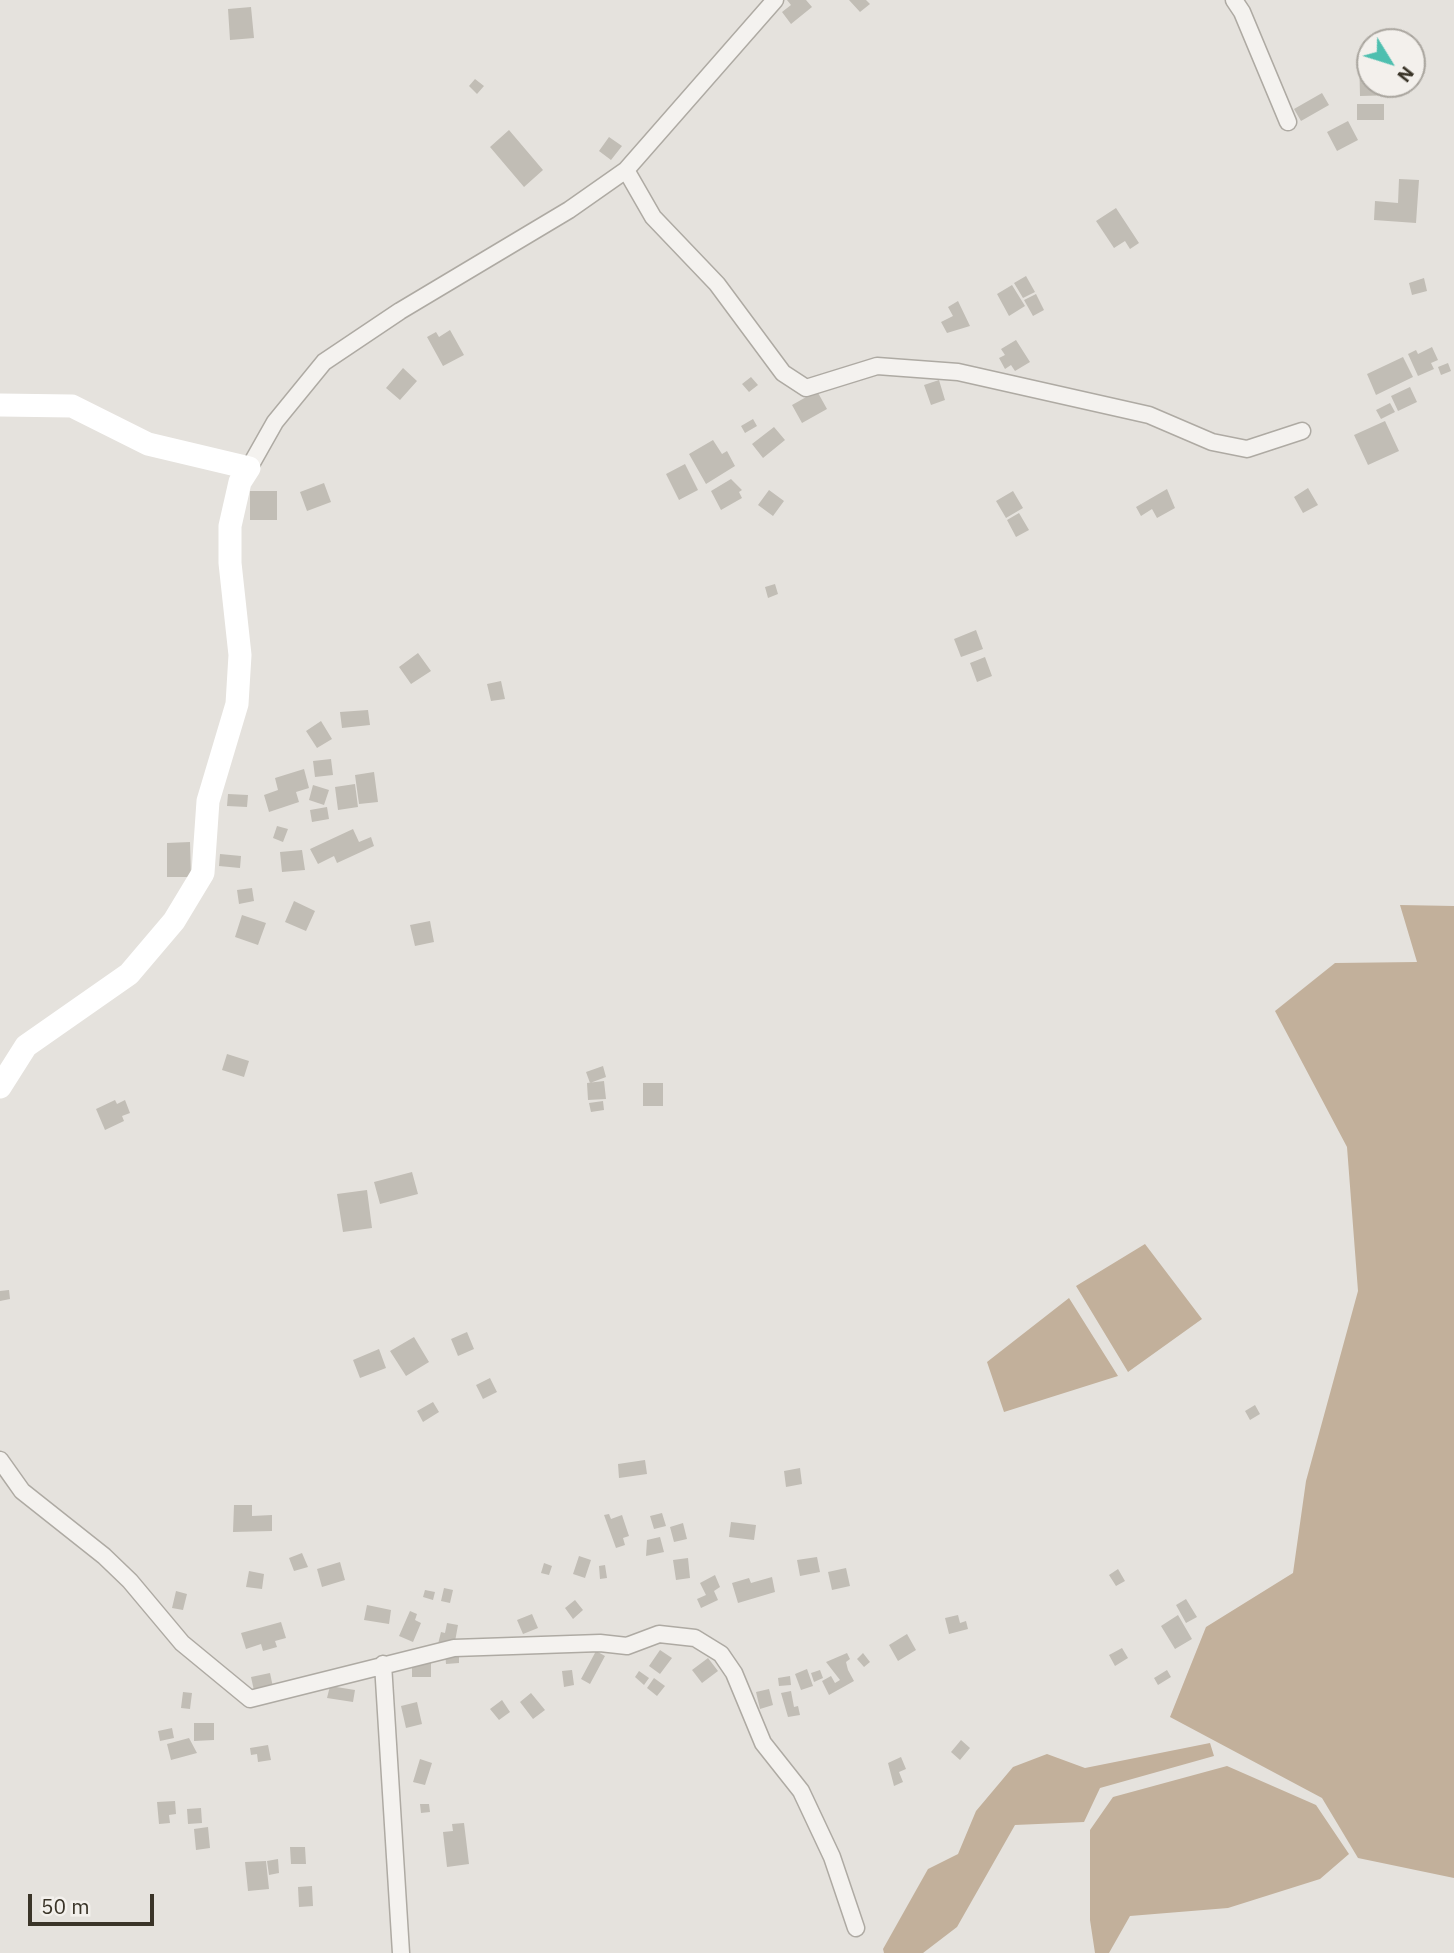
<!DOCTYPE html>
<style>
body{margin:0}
#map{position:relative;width:1454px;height:1953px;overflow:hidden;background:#e5e2dd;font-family:"IBM Plex Sans",sans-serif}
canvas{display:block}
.north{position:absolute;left:1356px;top:28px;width:70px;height:70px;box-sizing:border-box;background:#f3f0ec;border:2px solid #a9a59e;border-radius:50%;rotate:128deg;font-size:19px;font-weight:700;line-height:28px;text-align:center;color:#3a3428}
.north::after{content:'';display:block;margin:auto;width:24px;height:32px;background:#4ebfaf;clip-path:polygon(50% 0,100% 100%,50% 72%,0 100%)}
.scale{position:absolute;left:28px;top:1894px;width:126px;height:32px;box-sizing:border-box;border:4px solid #3a3428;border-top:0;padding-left:9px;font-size:21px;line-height:24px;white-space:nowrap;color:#3a3428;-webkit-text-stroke:5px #f3f0ec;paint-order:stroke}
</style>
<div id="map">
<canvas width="1454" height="1953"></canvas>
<div class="north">N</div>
<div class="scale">50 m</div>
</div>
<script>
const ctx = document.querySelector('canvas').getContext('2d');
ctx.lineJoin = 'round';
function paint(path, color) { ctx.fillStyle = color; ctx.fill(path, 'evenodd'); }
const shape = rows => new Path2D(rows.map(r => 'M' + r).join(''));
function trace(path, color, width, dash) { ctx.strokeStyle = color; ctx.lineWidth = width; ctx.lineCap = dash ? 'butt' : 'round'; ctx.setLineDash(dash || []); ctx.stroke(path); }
paint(shape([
 [1400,905,1454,906,1454,1878,1358,1858,1322,1798,1170,1717,1206,1627,1293,1573,1306,1481,1358,1291,1347,1147,1275,1011,1335,963,1417,962],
 [1145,1244,1202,1319,1128,1372,1076,1286],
 [1069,1298,1118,1376,1004,1412,987,1362],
 [1210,1743,1214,1756,1100,1788,1084,1822,1015,1825,957,1927,923,1953,884,1953,883,1949,928,1869,958,1854,976,1811,1013,1767,1047,1754,1085,1768],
 [1227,1766,1316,1805,1349,1854,1320,1879,1228,1908,1130,1916,1109,1953,1095,1953,1090,1920,1090,1830,1113,1797]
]), '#c2b09b');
paint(shape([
 [787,0,806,0,812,7,791,24,782,12,791,5],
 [849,0,866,0,870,4,860,12],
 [251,7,254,38,230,40,228,9],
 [1359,52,1370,52,1370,84,1399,84,1399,95,1360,96],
 [475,79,484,86,477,94,469,86],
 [1322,93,1329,105,1301,121,1294,109],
 [1357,104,1384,104,1384,120,1357,120],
 [1348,121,1358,140,1337,151,1327,132],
 [509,130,543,170,524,187,490,147],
 [609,137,622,146,611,160,599,151],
 [1399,179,1419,180,1416,223,1374,220,1375,201,1398,203],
 [1116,208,1139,243,1130,249,1125,241,1114,248,1096,221],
 [1026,276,1035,292,1023,298,1014,283],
 [1424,278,1427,291,1412,295,1409,283],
 [1012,285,1025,306,1009,316,997,294],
 [1036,294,1044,310,1033,316,1024,300],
 [958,301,970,326,947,333,941,322,953,316,948,307],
 [450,330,464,355,443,366,427,337,436,332,439,337],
 [1016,340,1030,362,1015,371,1011,365,1005,369,999,358,1005,355,1001,349],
 [1432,347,1438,360,1431,363,1434,369,1418,376,1408,354,1416,350,1418,354],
 [1403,357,1413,377,1376,395,1367,374],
 [1448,363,1451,371,1441,375,1438,367],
 [403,368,417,381,400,400,386,388],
 [751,377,758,385,749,392,742,384],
 [939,380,945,400,931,405,924,385],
 [1410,387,1417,402,1398,411,1391,396],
 [817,391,827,409,802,423,792,405],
 [1390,403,1395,412,1381,419,1376,410],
 [753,419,757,426,745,433,741,426],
 [1385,421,1399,451,1368,465,1354,435],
 [774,427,785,440,763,458,752,444],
 [713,440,722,454,727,451,735,466,706,484,689,454],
 [685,464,698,490,679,500,666,474],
 [731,479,742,490,739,492,742,498,721,510,711,491],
 [324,483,331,502,307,511,300,492],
 [1308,488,1318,505,1303,513,1294,497],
 [1167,489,1175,508,1157,518,1152,509,1141,516,1136,507],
 [769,490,784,501,773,516,758,505],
 [250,491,277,491,277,520,250,520],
 [1013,491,1023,508,1006,518,996,501],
 [1019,513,1029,530,1016,537,1007,520],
 [775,584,778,594,768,598,765,587],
 [976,630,983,649,961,657,954,639],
 [418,653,431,671,411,684,399,667],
 [985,657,992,676,977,682,970,663],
 [501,681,505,699,491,701,487,684],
 [368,710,370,725,342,728,340,712],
 [321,721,332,739,317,748,306,731],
 [331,759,333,775,315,777,313,761],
 [304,769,309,788,296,792,299,802,269,812,264,795,278,790,275,778],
 [374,772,378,802,359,804,355,775],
 [355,784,358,807,338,810,335,787],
 [313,785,329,790,324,805,309,800],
 [228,794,248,795,247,807,227,806],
 [327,807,329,819,312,822,310,810],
 [277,826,288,829,283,842,273,838],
 [353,829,359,842,371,837,374,846,337,863,334,856,318,864,310,849],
 [190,842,191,877,167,877,167,843],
 [302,850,305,870,282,872,280,852],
 [220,854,241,856,240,868,219,866],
 [252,888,254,901,239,904,237,890],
 [294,901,315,911,306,931,285,922],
 [242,915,266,923,258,945,235,937],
 [430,921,434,942,415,946,410,925],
 [227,1054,249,1061,244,1077,222,1070],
 [603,1066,606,1077,590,1083,586,1072],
 [604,1081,606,1099,588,1100,587,1083],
 [643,1083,663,1083,663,1106,643,1106],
 [115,1100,117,1104,125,1100,130,1113,122,1116,124,1121,105,1130,96,1109],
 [603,1101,604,1110,591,1112,589,1103],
 [412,1172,418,1194,380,1204,374,1182],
 [367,1190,372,1228,343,1232,337,1194],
 [9,1290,10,1299,0,1301,0,1291],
 [467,1332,474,1349,458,1356,451,1339],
 [414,1337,429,1362,406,1376,390,1351],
 [379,1349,386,1368,360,1378,353,1360],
 [490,1378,497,1392,483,1399,476,1385],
 [433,1402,439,1412,423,1422,417,1411],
 [1255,1405,1260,1414,1250,1420,1245,1411],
 [645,1460,647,1474,619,1478,618,1464],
 [800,1468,802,1484,786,1487,784,1471],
 [234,1505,252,1505,252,1516,272,1515,272,1531,233,1532],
 [662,1513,666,1526,654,1529,650,1516],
 [609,1514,611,1519,622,1515,629,1536,623,1538,625,1545,616,1548,604,1515],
 [731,1522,756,1525,754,1540,729,1537],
 [683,1523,687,1539,674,1542,670,1527],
 [660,1537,664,1552,646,1556,647,1540],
 [302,1553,308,1567,294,1571,289,1558],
 [579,1556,591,1560,585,1578,573,1574],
 [817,1557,820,1572,800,1576,797,1560],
 [688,1558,690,1578,676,1580,673,1560],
 [340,1562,345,1580,322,1587,317,1569],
 [544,1563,552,1566,549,1575,541,1573],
 [605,1565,607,1578,600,1579,599,1566],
 [846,1568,850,1586,832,1590,828,1572],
 [1118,1569,1125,1581,1116,1586,1109,1575],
 [249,1571,264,1574,262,1589,246,1587],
 [715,1575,720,1587,714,1591,718,1600,701,1608,697,1599,706,1595,700,1583],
 [772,1577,775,1592,738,1603,732,1583,749,1578,751,1583],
 [444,1588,453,1590,450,1603,441,1601],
 [425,1590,435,1592,433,1600,423,1597],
 [176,1591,187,1594,183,1610,172,1608],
 [1186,1599,1197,1617,1186,1623,1176,1605],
 [575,1600,583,1610,573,1619,565,1608],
 [367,1605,391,1610,389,1624,364,1620],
 [410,1611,417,1614,415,1620,421,1623,413,1642,399,1636],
 [532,1614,538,1628,523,1634,517,1620],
 [958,1615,960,1623,966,1621,968,1629,949,1634,945,1618],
 [1178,1615,1192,1639,1175,1649,1161,1626],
 [281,1622,286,1638,275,1641,277,1647,263,1651,261,1644,246,1649,241,1633],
 [447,1623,458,1625,454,1647,438,1644,441,1632,445,1633],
 [907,1634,916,1650,898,1661,889,1645],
 [1122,1648,1128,1658,1115,1666,1109,1655],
 [660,1650,672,1658,660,1674,649,1666],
 [596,1651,605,1656,590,1684,581,1679],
 [445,1652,459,1652,459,1663,446,1664],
 [847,1653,850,1659,846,1662,848,1670,854,1681,829,1695,822,1681,831,1676,835,1683,840,1680,826,1662],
 [863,1653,870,1662,864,1667,857,1659],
 [412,1658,431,1658,431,1677,412,1677],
 [708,1658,718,1671,702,1683,692,1670],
 [807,1669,813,1686,801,1690,795,1674],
 [572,1670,574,1685,564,1687,562,1671],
 [820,1670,823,1678,814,1682,811,1673],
 [1167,1670,1171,1677,1158,1685,1154,1678],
 [639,1671,649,1678,644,1685,635,1677],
 [270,1673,274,1692,255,1695,251,1677],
 [790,1676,791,1685,779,1686,778,1678],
 [654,1678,665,1686,657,1696,647,1688],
 [330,1686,355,1690,353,1702,327,1698],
 [769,1689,773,1705,760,1709,756,1692],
 [791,1691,794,1707,798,1706,800,1715,788,1717,781,1693],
 [183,1692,192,1693,190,1709,181,1708],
 [531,1693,545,1710,533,1719,520,1702],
 [502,1700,510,1712,499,1720,490,1709],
 [417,1702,422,1724,406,1728,401,1706],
 [194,1723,214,1723,214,1740,194,1741],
 [172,1728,174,1738,160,1741,158,1731],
 [189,1738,197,1753,171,1760,167,1744],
 [961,1740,970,1748,960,1760,951,1752],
 [268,1745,271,1760,258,1762,257,1754,251,1755,250,1748],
 [901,1757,906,1769,899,1772,903,1782,894,1786,888,1763],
 [420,1759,432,1763,425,1785,413,1782],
 [175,1801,176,1814,169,1815,170,1823,159,1824,157,1802],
 [420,1804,429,1804,430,1812,421,1813],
 [201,1808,202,1823,188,1824,187,1809],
 [464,1823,469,1864,447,1867,443,1832,453,1831,452,1824],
 [208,1827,210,1848,196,1850,194,1829],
 [290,1847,305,1847,306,1864,291,1864],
 [278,1859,279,1873,269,1875,267,1861],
 [266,1861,269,1889,248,1891,245,1862],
 [312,1886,313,1906,299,1907,298,1887]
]), '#c1bdb5');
const street = shape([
 [1234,0,1242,12,1288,122],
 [626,170,653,217,717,284,783,373,806,388,877,366,958,372,1149,415,1212,442,1247,449,1302,431],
 [249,468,275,422,324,362,400,311,569,210,626,170,775,0],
 [0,1460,22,1491,104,1556,130,1581,182,1643,250,1699,454,1648,600,1643,627,1646,659,1634,695,1638,721,1654,734,1673,763,1743,801,1791,832,1857,856,1928],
 [383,1664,401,1953]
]);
trace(street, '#aeaaa3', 19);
trace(street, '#f4f2ef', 16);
trace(shape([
 [0,405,72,406,148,444,249,468,240,482,230,526,230,563,240,655,237,704,208,801,203,873,174,921,129,974,26,1046,0,1087]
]), '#fff', 23);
</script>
